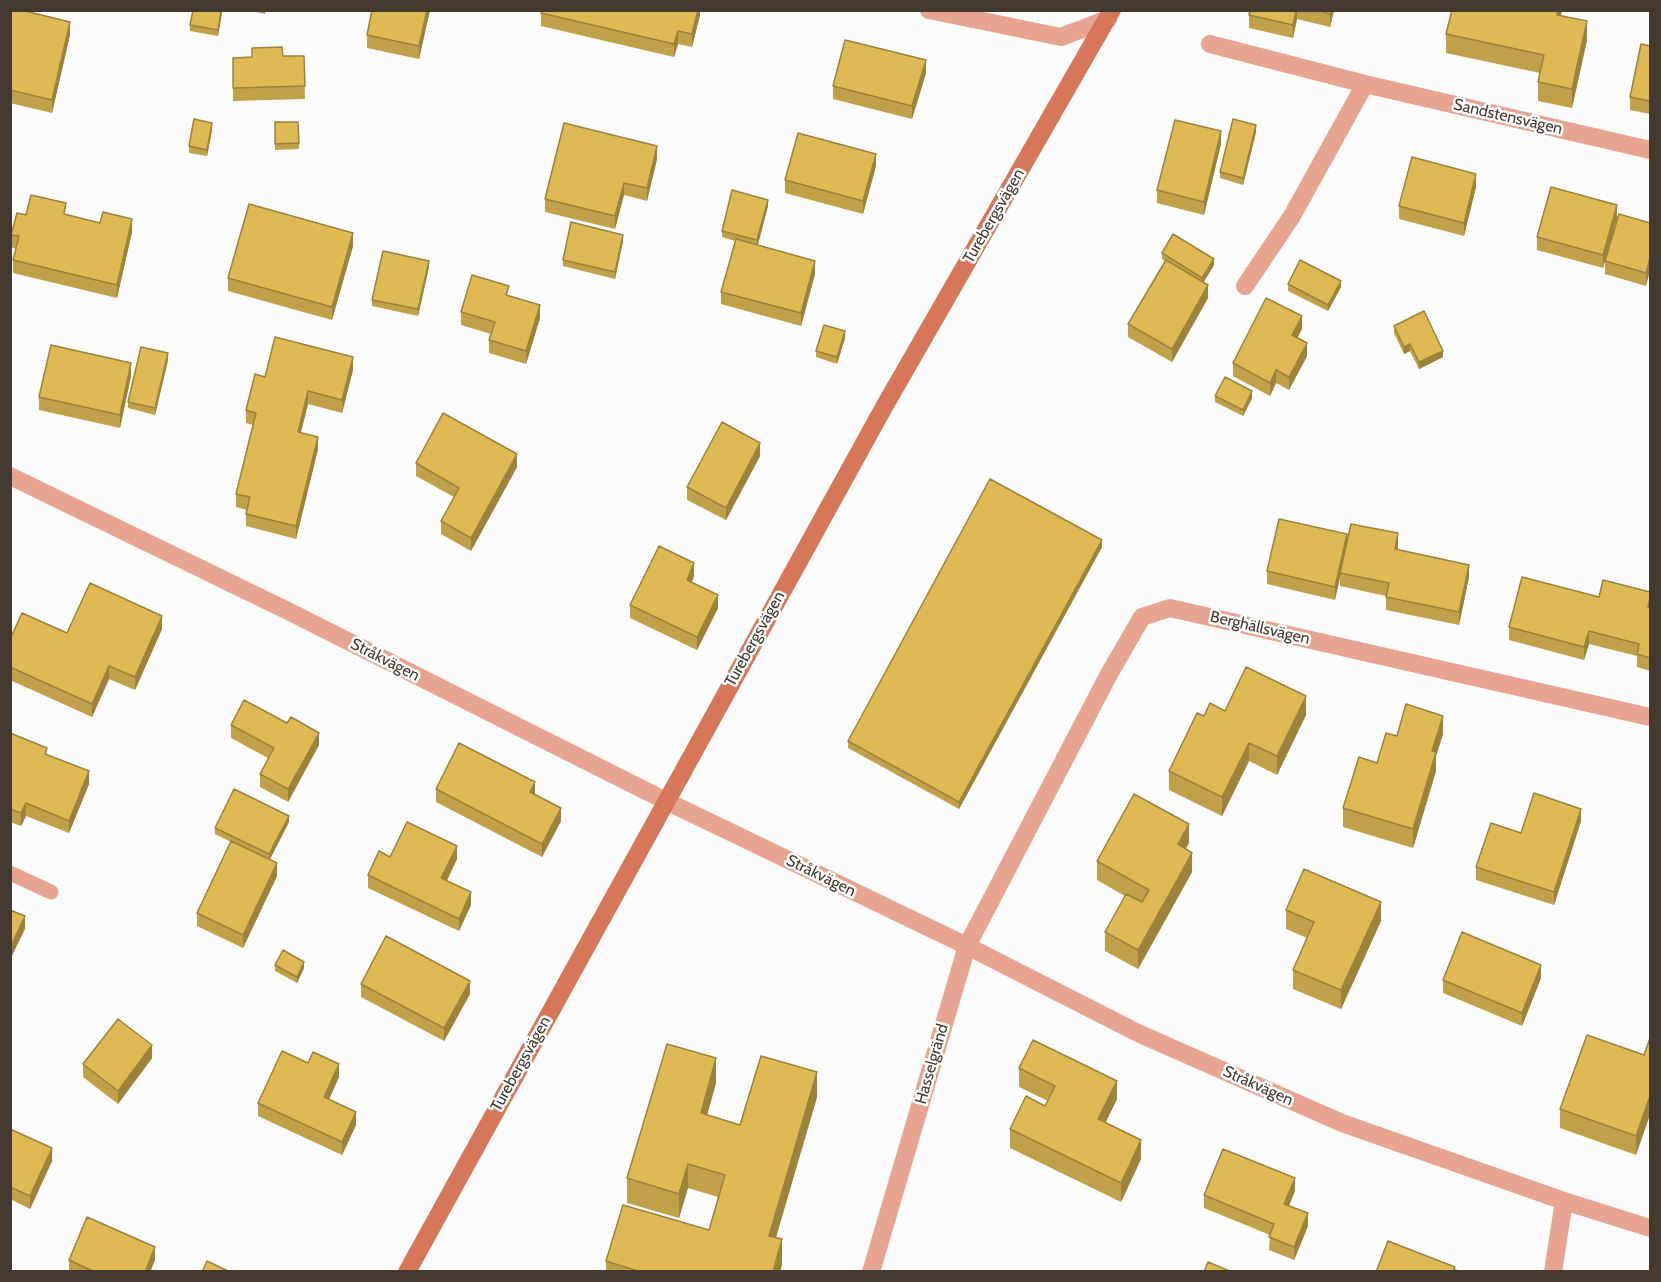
<!DOCTYPE html>
<html>
<head>
<meta charset="utf-8">
<style>
	body { margin:0 }
	#map { position:relative; width:1661px; height:1282px; overflow:hidden; background:#fcfcfc; font-family:Cabin,sans-serif }
	canvas { display:block }
	.frame { position:absolute; inset:0; border:12px solid #44392f; pointer-events:none }
</style>
</head>
<body>
<div id="map">
<canvas width="1661" height="1282"></canvas>
<div class="frame"></div>
</div>
<script>
const c = document.querySelector('canvas').getContext('2d');
c.lineJoin = 'round';
function strokePath(path, color, width, dash) { c.strokeStyle = color; c.lineWidth = width; c.lineCap = dash ? 'butt' : 'round'; c.setLineDash(dash || []); c.stroke(path); }
function fill(path, color) { c.fillStyle = color; c.fill(path, 'evenodd'); }
function label(font, color, halo, rows, align = 'center') {
  c.font = font + ' Cabin,sans-serif'; c.lineWidth = 5; c.setLineDash([]); c.textBaseline = 'middle'; c.strokeStyle = halo; c.fillStyle = color; for (const [text, x, y, turn = 0] of rows) {
    c.save(); c.translate(x, y); c.rotate((+turn || 0) * Math.PI / 180); c.textAlign = isNaN(turn) ? turn : align; if (halo) c.strokeText(text, 0, 0); c.fillText(text, 0, 0); c.restore();
  }
}
strokePath(new Path2D(`
	M10 873 51 892`), '#e7a490', 15);
strokePath(new Path2D(`
	M929 10 1061 37 1108 19
	M1210 44 1365 84 1650 150
	M1245 286 1292 216 1365 84
	M10 476 288 611 666 801 967 946 1140 1034 1342 1123 1564 1201 1650 1228
	M871 1272 967 946 1108 676 1142 617 1170 608 1650 717
	M1553 1272 1564 1201`), '#e7a490', 18);
strokePath(new Path2D(`
	M407 1272 884 407 1112 10`), '#d77759', 18);
fill(new Path2D(`
	M10 10 70 35 52 113 10 103Z
	M222 10 218 36 190 31V25Z
	M248 10H266L265 14Z
	M430 10 419 59 367 48V35Z
	M700 10V15L692 47 678 44 674 57 541 26V13Z
	M1250 10H1334L1330 27 1297 19 1293 38 1249 28V15Z
	M1561 16 1587 40 1572 108 1538 101V82L1540 73 1446 53V34Z
	M1650 46V114L1630 110V97Z
	M304 56 305 99 233 101V58Z
	M926 73 912 119 833 99V86Z
	M275 122 299 143V149L275 150Z
	M212 130 207 156 189 153V146Z
	M1256 132 1243 185 1220 178V172Z
	M1221 144 1204 215 1157 203V190Z
	M657 159 647 201 624 195 615 229 545 212V199Z
	M876 166 863 214 785 193V180Z
	M1476 187 1464 236 1399 219V206Z
	M768 206 758 245 815 274 801 326 721 304V292L735 241 722 237V231Z
	M66 214 132 232 117 298 13 273V260L16 249 11 247V235L26 215Z
	M1617 218 1603 268 1537 250V237Z
	M1650 223 1646 286 1605 274V261Z
	M623 241 615 279 563 266V260Z
	M353 246 332 320 228 291V278Z
	M1162 253 1214 265 1204 282 1208 298 1172 362 1128 337V324L1165 261 1162 259Z
	M429 267 418 316 372 306V300Z
	M1288 284 1341 287 1328 311 1288 291Z
	M509 296 540 318 526 364 489 353V340L491 334 461 325V312Z
	M1394 326 1443 357 1419 369 1410 351 1404 354 1394 333Z
	M1302 329 1297 338 1307 356 1289 390 1276 383 1270 396 1233 376V363Z
	M845 338 837 364 816 357V351Z
	M168 360 155 415 128 408V402Z
	M353 370 342 413 308 404 301 432 318 449 296 539 246 526V514L247 510 236 507V494L253 425 246 423V410Z
	M131 376 120 428 39 410V397Z
	M1215 396 1252 398 1243 416 1215 402Z
	M760 456 726 520 687 500V487Z
	M416 463 517 467 471 551 441 534V521L454 497 416 476Z
	M1347 543 1398 546 1397 550 1469 577 1459 625 1386 610V596L1340 586V574L1335 600 1267 584V571Z
	M1102 547 959 809 848 748V741Z
	M694 576 692 582 718 608 697 650 630 618V605Z
	M1650 592V671L1637 667V656L1589 644 1584 660 1509 640V627L1599 597Z
	M162 629 135 690 109 679 92 717 10 680V639L67 633Z
	M1225 711 1306 715 1277 775 1249 761 1222 816 1169 790V771L1204 716Z
	M287 723 319 745 288 802 260 787V774L268 758 231 738V725Z
	M10 733 47 754 89 784 69 833 26 816 21 826 10 822Z
	M1443 734 1436 756V771L1413 848 1343 827V808L1397 736Z
	M436 789 535 795 561 821 542 857 436 802Z
	M1581 821 1554 905 1476 880V867L1521 833Z
	M289 822 270 859 277 876 243 948 197 926V913L231 842 215 834V828Z
	M1189 843 1185 849 1192 872 1138 969 1105 951V932L1125 896 1097 880V861Z
	M390 857 457 859 447 881 471 905 459 931 368 888V875Z
	M1286 910 1381 921 1341 1009 1293 989V970L1307 938 1286 929Z
	M275 965 304 968 297 983 275 971Z
	M1541 978 1522 1026 1443 993V980Z
	M361 984 470 994 444 1041 361 997Z
	M1644 1055 1636 1155 1560 1128V1109Z
	M152 1058 118 1104 83 1077V1064Z
	M1019 1068 1117 1099 1105 1123 1141 1159 1121 1202 1010 1148V1129L1045 1106 1048 1101 1019 1087Z
	M339 1077 329 1100 356 1125 342 1155 258 1116V1103Z
	M716 1083 707 1115 740 1125 817 1097 776 1238 782 1264 780 1272H606V1261L709 1230 718 1197 688 1188 679 1218 627 1203V1178Z
	M10 1129 52 1161 30 1209 10 1199Z
	M1295 1191 1289 1206 1308 1226 1294 1260 1269 1250 1270 1235 1204 1208V1195Z
	M69 1260H155L150 1272H69Z`), '#c0a048');
fill(new Path2D(`
	M221 10 222 14 218 36V30Z
	M427 10H430L419 59V46Z
	M698 10H700V15L692 47V34Z
	M1296 10H1297V19L1293 38V25Z
	M1331 10H1334L1330 27V14Z
	M1558 10H1562L1557 34V15Z
	M1587 21V40L1572 108V89Z
	M70 22V35L52 113V100Z
	M678 31V44L674 57V44Z
	M926 60V73L912 119V106Z
	M212 123V130L207 156V150Z
	M1256 125V132L1243 185V178Z
	M1221 131V144L1204 215V202Z
	M657 146V159L647 201V188Z
	M876 154V166L863 214V201Z
	M1476 174V187L1464 236V223Z
	M624 183V195L615 229V216Z
	M768 200V206L757 247V240Z
	M1617 205V218L1603 268V255Z
	M132 219V232L117 298V285Z
	M353 233V246L332 320V307Z
	M623 235V241L615 279V272Z
	M1650 258V271L1646 286V273Z
	M1214 259V265L1202 284V278Z
	M429 261V267L418 316V309Z
	M815 261V274L801 326V313Z
	M1341 281V287L1328 311V305Z
	M1208 285V298L1172 362V349Z
	M540 305V318L526 364V351Z
	M1302 316V329L1292 348V335Z
	M845 331V338L837 364V357Z
	M1307 343V356L1289 390V377Z
	M1410 344V351L1404 354V347Z
	M1443 351V357L1419 369V362Z
	M168 353V360L155 415V408Z
	M353 357V370L342 413V400Z
	M131 363V376L120 428V415Z
	M1276 370V383L1270 396V383Z
	M308 391V404L298 444V432Z
	M1252 391V398L1243 416V410Z
	M318 437V449L296 539V526Z
	M760 443V456L726 520V508Z
	M517 454V467L471 551V538Z
	M1398 533V546L1395 562V549Z
	M1347 534V547L1335 600V587Z
	M1102 540V547L959 809V802Z
	M694 563V576L687 593V580Z
	M1469 565V577L1459 625V612Z
	M718 595V608L697 650V637Z
	M162 616V629L135 690V677Z
	M1589 631V644L1584 660V647Z
	M109 666V679L92 717V704Z
	M1306 696V715L1277 775V756Z
	M1443 716V734L1436 756V771L1413 848V829L1432 751Z
	M319 733V745L288 802V789Z
	M1249 743V761L1222 816V797Z
	M89 771V784L69 833V821Z
	M535 782V795L530 792Z
	M26 803V816L21 826V813Z
	M561 808V821L542 857V844Z
	M1581 809V821L1554 905V892Z
	M289 816V822L269 861V854Z
	M1189 824V843L1178 863V844Z
	M457 846V859L441 891V878Z
	M1192 853V872L1138 969V950Z
	M277 863V876L243 948V935Z
	M471 892V905L459 931V919Z
	M1381 902V921L1341 1009V990Z
	M25 916V929L10 960V948Z
	M304 962V968L297 983V977Z
	M1541 965V978L1522 1026V1013Z
	M470 981V994L444 1041V1028Z
	M152 1045V1058L118 1104V1091Z
	M716 1058V1083L701 1137V1113Z
	M339 1064V1077L324 1110V1097Z
	M817 1072V1097L769 1260V1236Z
	M1117 1081V1099L1098 1138V1119Z
	M1650 1096V1115L1636 1155V1136Z
	M356 1112V1125L342 1155V1142Z
	M1141 1140V1159L1121 1202V1183Z
	M52 1148V1161L30 1209V1196Z
	M688 1164V1188L679 1218V1194Z
	M1295 1178V1191L1284 1217V1204Z
	M1308 1213V1226L1294 1260V1247Z
	M782 1239V1264L780 1272H773Z
	M155 1247V1260L150 1272H145Z`), '#9c823b');
const building = new Path2D(`
	M10 10H21L70 22 52 100 10 90Z
	M193 10H221L218 30 190 25Z
	M372 10H427L419 46 367 35Z
	M542 10H698L692 34 678 31 674 44 541 13Z
	M1250 10H1296L1293 25 1249 15Z
	M1316 10H1331L1330 14Z
	M1452 10H1558L1557 15 1587 21 1572 89 1538 82 1544 55 1446 34Z
	M845 40 926 60 912 106 833 86Z
	M1641 44 1650 46V101L1630 97Z
	M282 47 283 56H304L305 86 233 88V58L252 57V48Z
	M194 119 212 123 207 150 189 146Z
	M1233 119 1256 125 1243 178 1220 172Z
	M1175 120 1221 131 1204 202 1157 190Z
	M275 122H298L299 143 275 144Z
	M564 123 657 146 647 188 624 183 615 216 545 199Z
	M798 133 876 154 863 201 785 180Z
	M1412 157 1476 174 1464 223 1399 206Z
	M1551 187 1617 205 1603 255 1537 237Z
	M732 190 768 200 757 240 722 231Z
	M31 195 66 203 64 214 100 223 103 212 132 219 117 285 13 260 19 236 11 235 17 213 26 215Z
	M249 204 353 233 332 307 228 278Z
	M1619 214 1650 223V258L1646 273 1605 261Z
	M571 222 623 235 615 272 563 260Z
	M1173 234 1214 259 1202 278 1162 253Z
	M736 239 815 261 801 313 721 292Z
	M383 251 429 261 418 309 372 300Z
	M1166 260 1208 285 1172 349 1128 324Z
	M1300 260 1341 281 1328 305 1288 284Z
	M472 275 509 286 506 295 540 305 526 351 489 340 495 322 461 312Z
	M1266 298 1302 316 1292 335 1307 343 1289 377 1276 370 1270 383 1233 363Z
	M1424 311 1443 351 1419 362 1410 344 1404 347 1394 326Z
	M824 325 845 331 837 357 816 351Z
	M275 337 353 357 342 400 308 391 298 432 318 437 296 526 246 514 250 497 236 494 256 413 246 410 255 374 265 377Z
	M51 345 131 363 120 415 39 397Z
	M141 347 168 353 155 408 128 402Z
	M1225 377 1252 391 1243 410 1215 396Z
	M443 413 517 454 471 538 441 521 459 488 416 463Z
	M722 422 760 443 726 508 687 487Z
	M990 479 1102 540 959 802 848 741Z
	M1279 519 1347 534 1335 587 1267 571Z
	M1351 524 1398 533 1395 549 1469 565 1459 612 1386 597 1389 583 1340 573Z
	M659 546 694 563 687 580 718 595 697 637 630 605Z
	M1522 577 1599 597 1603 580 1650 592V598L1648 607 1650 608V658L1637 654 1639 644 1589 631 1584 647 1509 627Z
	M90 583 162 616 135 677 109 666 92 704 10 667V639L22 613 67 633Z
	M1246 667 1306 696 1277 756 1249 743 1222 797 1169 771 1197 713 1204 716 1210 703 1225 711Z
	M244 700 287 723 291 717 319 733 288 789 260 774 274 748 231 725Z
	M1406 704 1443 716 1432 751 1436 752 1413 829 1343 808 1359 757 1377 763 1386 733 1397 736Z
	M10 733 47 748 45 754 89 771 69 821 26 803 21 813 10 809Z
	M459 743 535 782 530 792 561 808 542 844 436 789Z
	M234 789 289 816 269 854 215 828Z
	M1534 793 1581 809 1554 892 1476 867 1491 823 1521 833Z
	M1134 794 1189 824 1178 844 1192 853 1138 950 1105 932 1126 894 1142 902 1149 890 1097 861Z
	M407 822 457 846 441 878 471 892 459 919 368 875 379 851 390 857Z
	M231 841 277 863 243 935 197 913Z
	M1304 869 1381 902 1341 990 1293 970 1314 922 1286 910Z
	M10 910 25 916 10 948Z
	M1462 932 1541 965 1522 1013 1443 980Z
	M386 936 470 981 444 1028 361 984Z
	M283 950 304 962 297 977 275 965Z
	M118 1019 152 1045 118 1091 83 1064Z
	M1587 1035 1644 1055 1650 1038V1096L1636 1136 1560 1109Z
	M1033 1040 1117 1081 1098 1119 1141 1140 1121 1183 1010 1129 1026 1096 1045 1106 1055 1086 1019 1068Z
	M667 1044 716 1058 701 1113 740 1125 761 1056 817 1072 769 1236 782 1239 773 1272H641L606 1261 623 1205 709 1230 725 1175 688 1164 679 1194 627 1178Z
	M282 1051 308 1063 313 1052 339 1064 324 1097 356 1112 342 1142 258 1103Z
	M10 1129 52 1148 30 1196 10 1187Z
	M1223 1149 1295 1178 1284 1204 1308 1213 1294 1247 1269 1237 1274 1224 1204 1195Z
	M87 1217 155 1247 145 1272H95L69 1260Z
	M1388 1241 1455 1267 1454 1269 1459 1272H1376Z
	M207 1261 230 1272H202Z
	M1208 1262 1232 1272H1204Z`);
fill(building, '#dfba54');
strokePath(building, '#9c823b', 1.5);
label('16px', '#44392f', '#fff', [
	["Sandstensvägen",1508,117,13],
	["Turebergsvägen",994,216,-60],
	["Berghällsvägen",1260,628,13],
	["Turebergsvägen",755,639,-61],
	["Stråkvägen",385,660,27],
	["Stråkvägen",821,876,26],
	["Turebergsvägen",521,1064,-61],
	["Hasselgränd",932,1064,-74],
	["Stråkvägen",1258,1086,24]
]);
</script>
</body>
</html>
